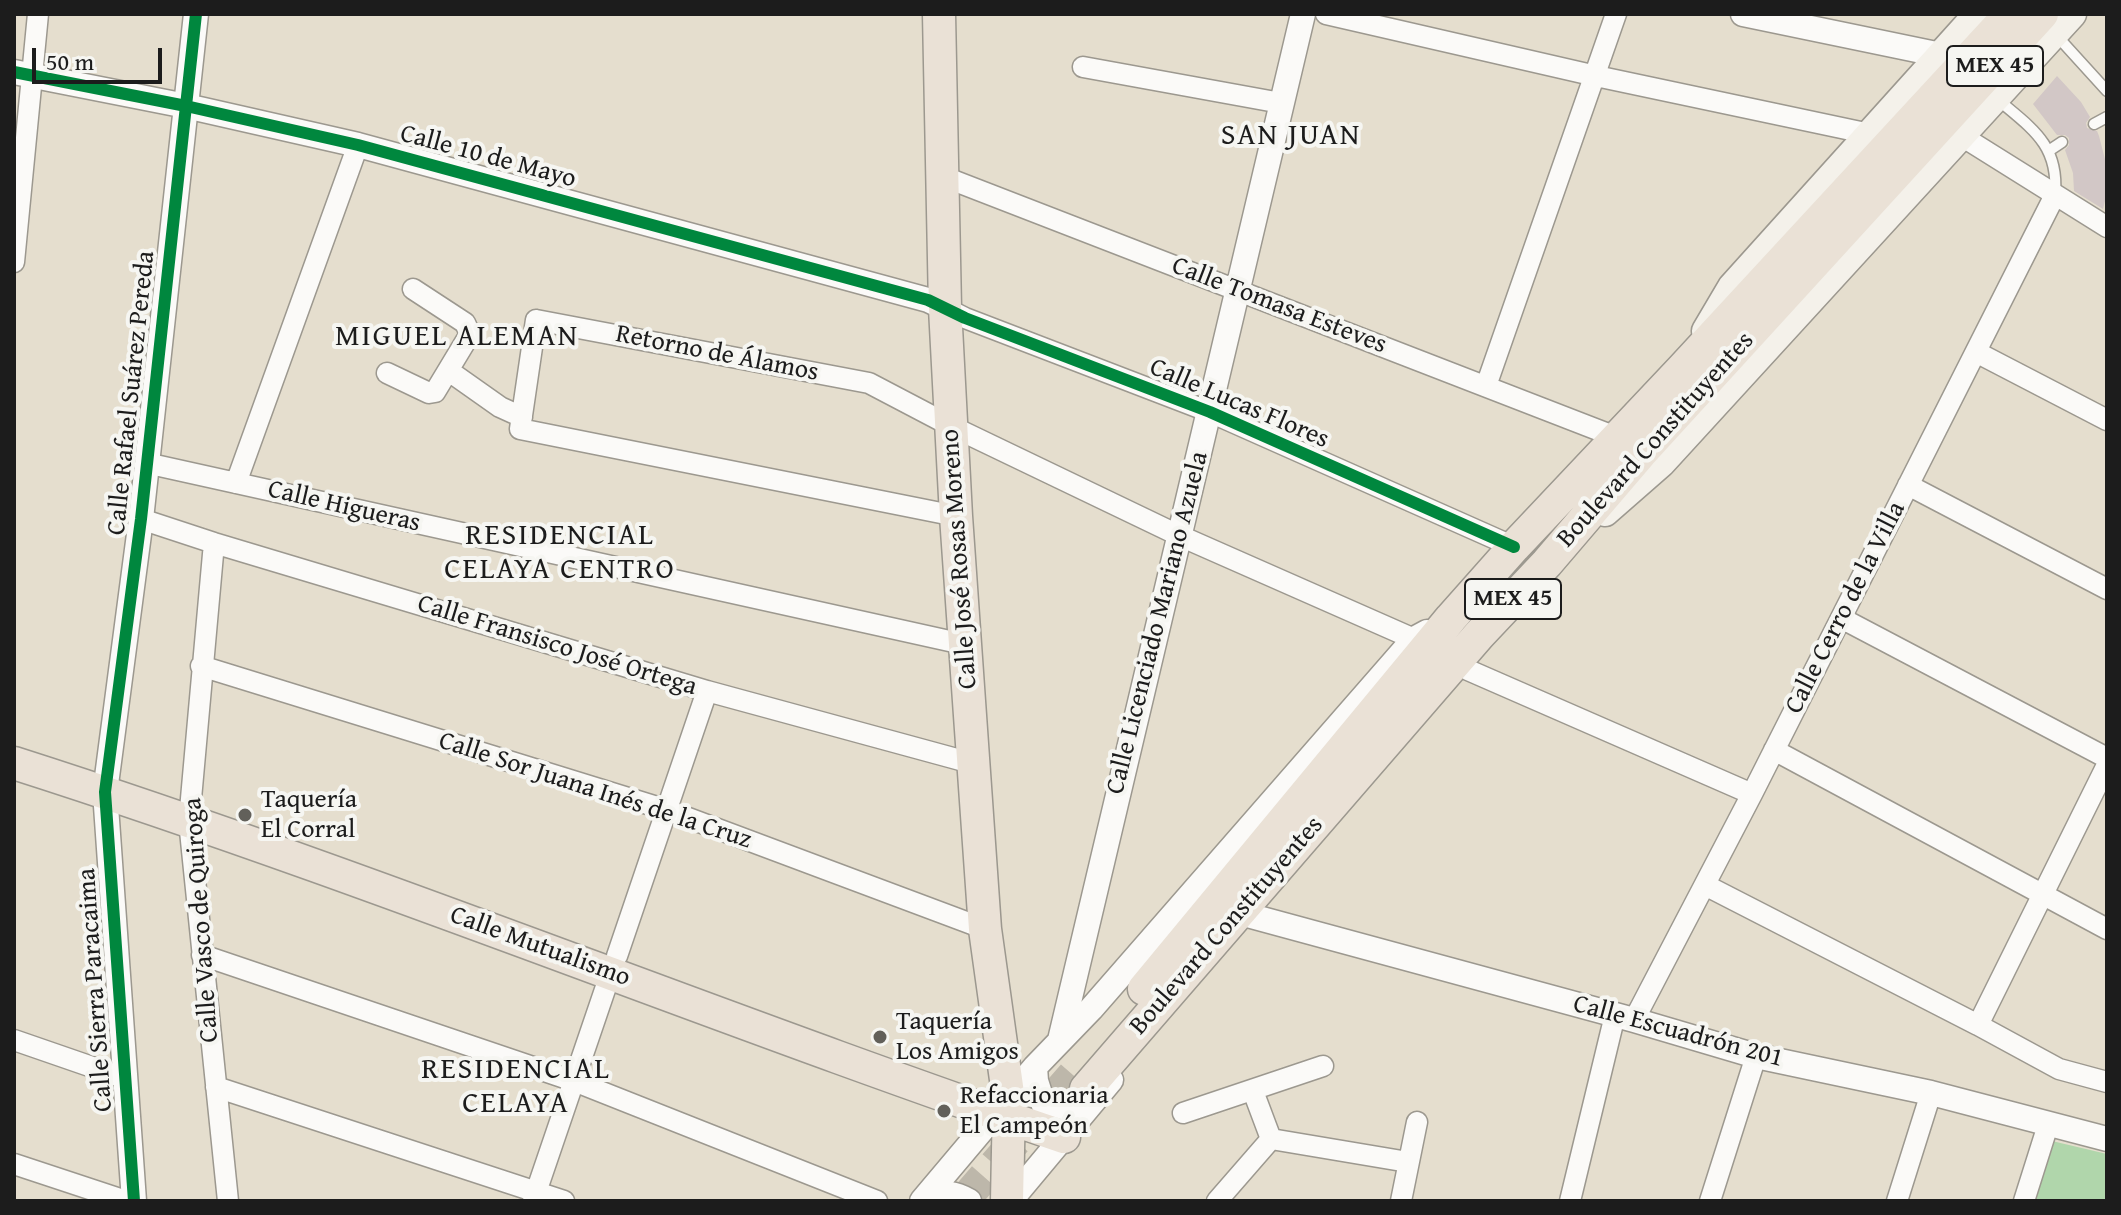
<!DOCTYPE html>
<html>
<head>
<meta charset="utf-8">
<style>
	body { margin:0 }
	#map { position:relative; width:2121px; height:1215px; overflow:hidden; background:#e5dece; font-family:"Gentium Book Plus",serif }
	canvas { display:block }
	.frame { position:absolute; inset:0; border:16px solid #1c1c1c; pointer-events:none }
	.scale { position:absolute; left:32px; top:48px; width:130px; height:36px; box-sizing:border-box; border:4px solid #1c1c1c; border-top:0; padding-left:10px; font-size:24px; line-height:28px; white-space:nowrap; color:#1c1c1c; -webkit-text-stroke:6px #f6f6f2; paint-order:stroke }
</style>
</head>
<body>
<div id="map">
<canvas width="2121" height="1215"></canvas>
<div class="frame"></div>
<div class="scale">50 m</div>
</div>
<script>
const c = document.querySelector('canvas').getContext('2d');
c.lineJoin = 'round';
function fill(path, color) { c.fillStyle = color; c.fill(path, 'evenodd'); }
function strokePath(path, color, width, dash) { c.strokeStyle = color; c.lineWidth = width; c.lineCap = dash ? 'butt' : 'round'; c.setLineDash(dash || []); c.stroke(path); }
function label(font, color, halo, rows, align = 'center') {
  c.font = font + ' "Gentium Book Plus",serif'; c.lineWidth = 8; c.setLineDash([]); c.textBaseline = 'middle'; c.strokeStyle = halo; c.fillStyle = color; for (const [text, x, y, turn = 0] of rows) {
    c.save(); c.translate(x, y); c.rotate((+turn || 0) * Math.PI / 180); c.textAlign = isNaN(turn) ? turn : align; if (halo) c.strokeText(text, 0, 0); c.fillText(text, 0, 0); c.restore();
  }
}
fill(new Path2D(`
	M2052 1141 2107 1154V1201H2027Z`), '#b0d6ab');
fill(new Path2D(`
	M2057 76 2081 102 2090 117 2086 123 2087 128 2097 131 2099 136 2107 167V193L2103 209 2074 191 2073 173 2065 150 2069 145V138L2065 135H2057L2033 104Z`), '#d2c7c6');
strokePath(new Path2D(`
	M963 1201 1073 1075`), '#bdb7aa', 32, [32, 16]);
const service = new Path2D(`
	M2057 36 2107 91
	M1996 98C2031 128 2059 144 2055 194
	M2094 124 2107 117
	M2050 150 2062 142`);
const minor = new Path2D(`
	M1326 14 1596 76 1870 134
	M1083 67 1281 103
	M1960 135 2107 227
	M942 176 1616 437
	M14 262 38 14
	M945 308 965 318 1210 412 1514 547
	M1976 352 2107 420
	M449 371 500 407 522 417
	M387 373 429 393 435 392 470 334 465 323 413 289
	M1486 386 1616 14
	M146 463 963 644
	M236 483 358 145
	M1908 485 2107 589
	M956 516 520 429 536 320 869 383 951 426 1178 535 1414 639
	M141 519 214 543 707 691 975 764
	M214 543 189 821 228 1201
	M1841 618 2107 758
	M201 666 667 810 985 929
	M1468 670 1752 794
	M1774 750 2107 929
	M1705 885 1978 1025 2059 1069 2107 1082
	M202 955 574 1081 877 1201
	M617 956 707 691
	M1634 1020 1752 794 2055 195
	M1978 1025 2107 765
	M14 1040 124 1078
	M216 1087 564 1201
	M1253 1091 1271 1139
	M1183 1113 1323 1066
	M1271 1139 1408 1162
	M14 1164 126 1201
	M533 1201 611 972
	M1217 1201 1271 1139
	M1401 1201 1417 1122
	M1570 1201 1615 1015
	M1710 1201 1756 1056
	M1897 1201 1931 1093
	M2024 1201 2048 1125`);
const tertiary = new Path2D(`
	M1743 14 1941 55
	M14 72 186 106 358 145 928 300 945 308
	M1251 916 1634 1020 1756 1056 1931 1093 2107 1139
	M1060 1040 1303 14
	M1035 1067 1036 1081 1043 1103 1066 1113H1082
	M928 1196C944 1192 955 1193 969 1201
	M134 1201 105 792 141 519 196 14
	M922 1201 1035 1067 1091 1009 1414 639 1427 632
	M1010 1201 1111 1080`);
const secondary = new Path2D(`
	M1706 331 1732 287 1978 14
	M1605 512 1661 463 2072 14`);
const primary = new Path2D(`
	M939 14 945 308 956 516 985 929 1009 1101 1007 1201
	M14 763C368 876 712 1017 1064 1137`);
const trunk = new Path2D(`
	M1144 989 1451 618 1514 547 1683 368 2010 14
	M1086 1089 1479 635 1547 563 1641 453 2042 14`);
strokePath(service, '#9c988f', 13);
strokePath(minor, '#9c988f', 23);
strokePath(tertiary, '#9c988f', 27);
strokePath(secondary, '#9c988f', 31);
strokePath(primary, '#9c988f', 35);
strokePath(trunk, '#9c988f', 35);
strokePath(service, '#fbfaf8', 10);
strokePath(minor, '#fbfaf8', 20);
strokePath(tertiary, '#fbfaf8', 24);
strokePath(secondary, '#f4f1ea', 28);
strokePath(primary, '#eae1d6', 32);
strokePath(trunk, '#eae1d6', 32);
strokePath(new Path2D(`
	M14 72 186 106 358 145 928 300 965 318 1210 412 1514 547
	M134 1201 105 792 141 519 196 14`), '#00873e', 12);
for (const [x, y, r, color] of [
	[245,815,8,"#62605a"],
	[880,1037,8,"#62605a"],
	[944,1111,8,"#62605a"]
]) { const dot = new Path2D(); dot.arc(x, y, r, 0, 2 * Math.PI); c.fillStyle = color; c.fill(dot); strokePath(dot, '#f6f6f2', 3); }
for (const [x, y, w] of [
	[1995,66,96],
	[1513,599,96]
]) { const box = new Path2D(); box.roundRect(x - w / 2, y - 20, w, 40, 6); c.fillStyle = '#f6f6f2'; c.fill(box); strokePath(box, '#1c1c1c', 2); }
label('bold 24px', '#1c1c1c', null, [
	["MEX 45",1995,66],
	["MEX 45",1513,599]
]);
label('26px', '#1c1c1c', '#f6f6f2', [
	["Calle 10 de Mayo",488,157,15],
	["Calle Tomasa Esteves",1279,306,21],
	["Retorno de Álamos",717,354,11],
	["Calle Rafael Suárez Pereda",132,393,-84],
	["Calle Lucas Flores",1239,404,23],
	["Boulevard Constituyentes",1656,440,-48],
	["Calle Higueras",344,507,13],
	["Calle José Rosas Moreno",960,559,-94],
	["Calle Cerro de la Villa",1846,608,-63],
	["Calle Licenciado Mariano Azuela",1158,623,-76],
	["Calle Fransisco José Ortega",557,646,17],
	["Calle Sor Juana Inés de la Cruz",595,791,18],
	["Calle Vasco de Quiroga",202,920,-94],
	["Boulevard Constituyentes",1227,926,-49],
	["Calle Mutualismo",540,947,20],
	["Calle Sierra Paracaima",96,990,-94],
	["Calle Escuadrón 201",1678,1032,15]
]);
label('26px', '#1c1c1c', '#f6f6f2', [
	["Taquería",261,800],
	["El Corral",261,830],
	["Taquería",896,1022],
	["Los Amigos",896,1052],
	["Refaccionaria",960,1096],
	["El Campeón",960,1126]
], 'left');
c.letterSpacing = '2px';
label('30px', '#1c1c1c', '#f6f6f2', [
	["SAN JUAN",1291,136],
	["MIGUEL ALEMAN",457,337],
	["RESIDENCIAL",560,536],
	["CELAYA CENTRO",560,570],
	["RESIDENCIAL",516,1070],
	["CELAYA",516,1104]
]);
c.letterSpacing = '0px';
</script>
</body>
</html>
